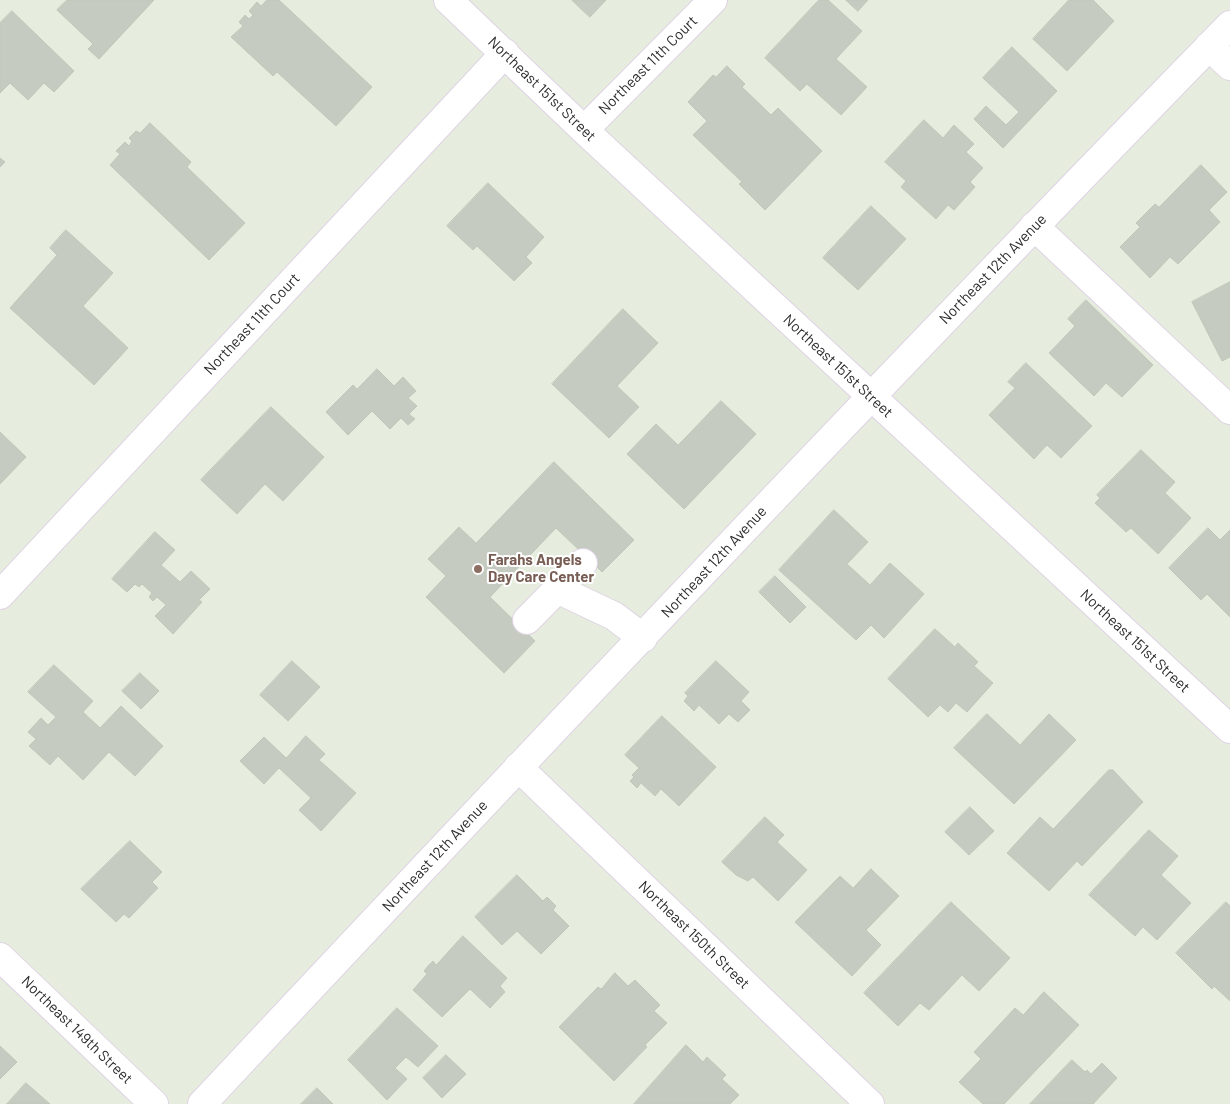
<!DOCTYPE html>
<html>
<head>
<meta charset="utf-8">
<style>
	body { margin:0 }
	canvas { display:block; background:#e6edde }
</style>
</head>
<body>
<canvas width="1230" height="1104"></canvas>
<script>
const c = document.querySelector('canvas').getContext('2d');
c.lineJoin = 'round';
function fill(path, color) { c.fillStyle = color; c.fill(path, 'evenodd'); }
function strokePath(path, color, width, dash) { c.strokeStyle = color; c.lineWidth = width; c.lineCap = dash ? 'butt' : 'round'; c.setLineDash(dash || []); c.stroke(path); }
function label(font, color, halo, rows, align = 'center') {
  c.font = font + ' Barlow,sans-serif'; c.lineWidth = 4; c.setLineDash([]); c.textBaseline = 'middle'; c.strokeStyle = halo; c.fillStyle = color; for (const [text, x, y, turn = 0] of rows) {
    c.save(); c.translate(x, y); c.rotate((+turn || 0) * Math.PI / 180); c.textAlign = isNaN(turn) ? turn : align; if (halo) c.strokeText(text, 0, 0); c.fillText(text, 0, 0); c.restore();
  }
}
const building = new Path2D(`
	M67 0H154L99 59 88 49 93 44 57 10Z
	M267 0H279L372 87 336 126 277 72 273 76 231 37 243 26 239 22 245 15 249 19 253 15 249 11 257 2 261 6Z
	M572 0H606L590 17Z
	M819 0H828L862 31 836 59 867 87 841 115 807 84 800 91 765 58Z
	M846 0H868L858 11Z
	M1069 0H1093L1114 21 1067 71 1033 39Z
	M12 11 74 71 54 92 44 83 28 100 10 83 0 93V23Z
	M1012 47 1057 91 1003 148 974 119 986 106 1006 125 1019 112 983 78Z
	M727 66 745 84 742 87 771 115 778 108 822 151 765 210 739 184 742 182 693 135 707 121 688 102 713 75 716 77Z
	M924 120 943 138 954 125 974 144 966 152 983 168 970 182 975 187 954 210 948 205 936 219 901 187 906 181 885 162Z
	M150 123 191 162 187 167 245 223 209 260 110 165 120 154 116 151 125 142 129 146 132 141 129 138 136 131 140 133Z
	M0 158 5 162 0 167Z
	M1201 165 1227 192 1209 210 1220 222 1178 264 1170 257 1150 278 1120 247 1140 227 1136 223 1155 204 1159 207Z
	M488 183 544 237 526 257 532 263 514 281 477 246 473 250 447 226Z
	M871 206 906 239 858 290 823 258Z
	M66 230 113 273 83 306 128 348 94 385 10 308 57 255 50 248Z
	M1230 282V357L1222 361 1192 302Z
	M1086 300 1153 365 1122 397 1106 383 1094 396 1049 353 1075 326 1068 319Z
	M623 309 658 343 617 386 639 407 609 438 552 384Z
	M1026 363 1092 426 1061 458 1047 445 1034 459 989 415 1015 388 1008 382Z
	M377 369 394 386 403 377 416 391 408 398 417 406 409 414 415 419 408 425 401 418 390 429 372 411 348 435 326 412 353 385 357 389Z
	M721 401 756 434 684 509 627 454 656 424 678 445Z
	M271 407 324 457 283 501 265 484 237 514 201 480Z
	M0 432 26 457 0 484Z
	M1141 450 1175 482 1165 493 1191 518 1158 554 1131 528 1126 532 1095 503 1100 498 1097 495Z
	M554 462 634 540 602 572 556 528 490 597 535 641 504 673 426 597 446 576 428 559 459 527 476 543Z
	M834 510 868 542 847 564 870 585 890 563 924 594 884 638 871 625 856 640 779 570Z
	M1208 528 1220 540 1230 530V617L1207 594 1201 600 1169 568Z
	M155 532 175 550 161 565 180 582 191 571 210 589 199 600 202 602 173 634 155 616 166 605 157 597 153 601 149 597 152 593 142 584 139 587 135 584 127 592 112 579Z
	M775 576 806 607 790 623 759 592Z
	M935 629 955 647 958 643 978 662 974 666 993 683 967 712 956 703 948 712 940 705 928 717 888 679Z
	M292 661 320 687 288 721 260 695Z
	M716 661 749 692 741 701 750 710 738 722 729 714 719 724 699 705 694 711 684 701 688 696 685 693Z
	M54 665 93 701 83 712 100 728 121 706 163 746 135 776 109 752 83 780 58 756 50 765 29 746 36 739 28 732 41 718 48 725 56 717 28 692Z
	M140 673 159 691 141 709 122 691Z
	M987 714 1020 745 1049 714 1076 740 1014 804 954 748Z
	M662 716 716 767 679 806 661 789 655 796 641 783 637 788 630 781 634 777 632 775 639 768 625 755Z
	M306 736 325 754 319 760 356 793 321 831 299 810 311 798 279 768 264 784 240 761 264 737 286 758Z
	M1109 770H1113L1143 802 1082 866 1077 861 1049 891 1007 853 1040 817 1053 829Z
	M970 807 994 831 969 855 945 832Z
	M765 817 784 835 777 842 807 870 778 901 753 877 748 881 736 875 722 862Z
	M1149 830 1178 856 1161 875 1191 903 1157 940 1143 927 1135 936 1089 895Z
	M130 841 162 872 152 882 158 888 129 918 124 914 116 922 81 889Z
	M871 869 899 896 866 930 881 945 852 976 795 922 840 876 853 888Z
	M517 875 543 901 547 897 556 906 553 910 569 926 541 954 517 931 502 945 475 917Z
	M951 902 1010 958 979 991 962 975 929 1010 920 1003 898 1026 864 993Z
	M1226 902 1230 906V1001L1214 986 1212 989 1176 953Z
	M463 936 507 978 500 986 505 992 490 1008 470 989 442 1017 413 990 427 974 424 971 428 966 433 961 436 965Z
	M615 973 628 986 635 980 660 1005 654 1011 667 1023 645 1045 647 1047 614 1081 559 1027 598 987 601 989Z
	M1044 992 1079 1025 1004 1104H983L959 1082 981 1059 974 1052 1015 1008 1023 1015Z
	M397 1008 438 1046 418 1067 406 1057 395 1068 407 1079 387 1100 348 1060Z
	M686 1045 703 1062 707 1057 726 1075 722 1079 739 1095 730 1104H634Z
	M0 1046 17 1062 0 1079Z
	M446 1055 466 1074 442 1098 423 1078Z
	M1072 1060 1085 1072 1087 1070 1091 1074 1102 1063 1117 1078 1093 1104H1030Z
	M26 1083 50 1104H7Z
	M317 1088 333 1104H301Z`);
fill(building, '#c6cbc1');
strokePath(building, '#bfc8b8', 1);
const minor = new Path2D(`
	M448 0 584 130 1230 729
	M1209 46 1230 66
	M584 130 713 0
	M1034 226 1230 410
	M557 589 614 616 643 638
	M0 595 505 53
	M527 620 583 563
	M518 767 870 1104
	M0 957 154 1104
	M202 1104C542 741 883 381 1230 25`);
strokePath(minor, '#dfd3e4', 30);
strokePath(minor, '#fff', 28);
for (const [x, y, r, color] of [
	[478,569,5,"#8d6e63"]
]) { const dot = new Path2D(); dot.arc(x, y, r, 0, 2 * Math.PI); c.fillStyle = color; c.fill(dot); strokePath(dot, '#fff', 2); }
label('15px', '#2b2b2b', '#fff', [
	["Northeast 11th Court",648,65,-45],
	["Northeast 151st Street",542,89,44],
	["Northeast 12th Avenue",993,269,-46],
	["Northeast 11th Court",252,324,-47],
	["Northeast 151st Street",838,366,43],
	["Northeast 12th Avenue",714,562,-47],
	["Northeast 151st Street",1135,641,43],
	["Northeast 12th Avenue",435,856,-47],
	["Northeast 150th Street",694,935,44],
	["Northeast 149th Street",77,1030,44]
]);
label('bold 15px', '#785e54', '#fff', [
	["Farahs Angels",488,560],
	["Day Care Center",488,577]
], 'left');
</script>
</body>
</html>
